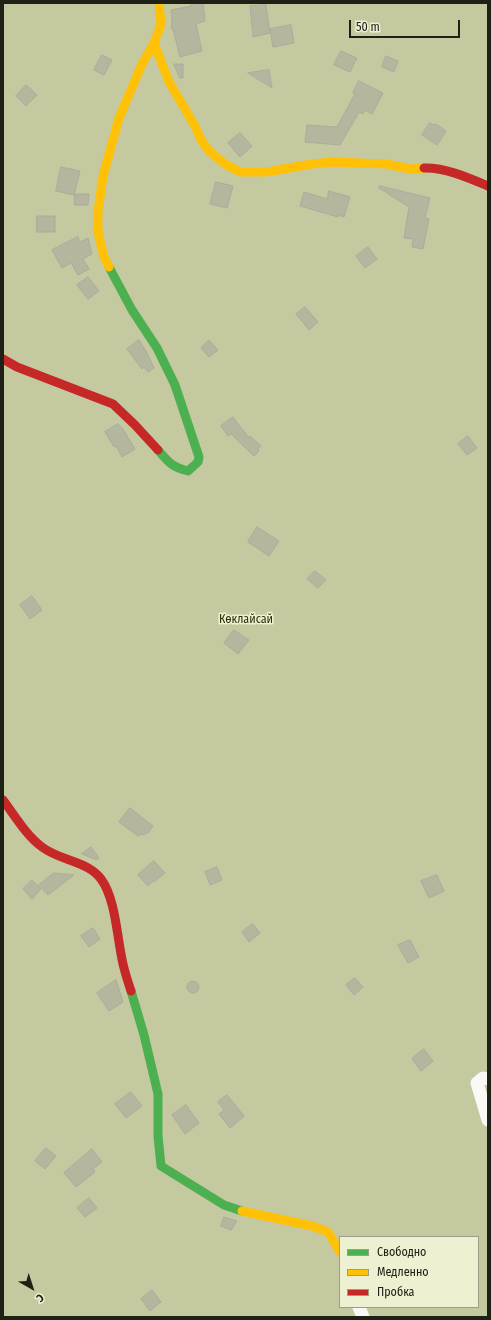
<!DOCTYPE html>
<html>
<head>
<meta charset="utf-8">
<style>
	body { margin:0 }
	#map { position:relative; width:491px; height:1320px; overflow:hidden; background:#dadccb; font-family:"Fira Sans Condensed",sans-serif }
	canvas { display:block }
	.frame { position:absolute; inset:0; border:4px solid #202116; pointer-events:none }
	.legend { position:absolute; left:339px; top:1236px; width:140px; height:72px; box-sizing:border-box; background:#edf0d1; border:1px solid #9b9d86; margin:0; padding:5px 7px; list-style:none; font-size:12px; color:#202116 }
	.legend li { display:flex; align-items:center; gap:8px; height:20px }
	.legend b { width:20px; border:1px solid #9b9d86 }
	.north { position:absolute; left:12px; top:1268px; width:40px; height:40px; -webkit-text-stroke:3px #edf0d1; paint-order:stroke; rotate:141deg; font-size:11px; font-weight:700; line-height:16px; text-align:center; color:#202116 }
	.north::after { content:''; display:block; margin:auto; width:14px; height:18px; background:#202116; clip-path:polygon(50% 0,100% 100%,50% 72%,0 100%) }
	.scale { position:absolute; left:349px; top:20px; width:111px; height:18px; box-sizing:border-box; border:2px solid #202116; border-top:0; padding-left:5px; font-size:12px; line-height:14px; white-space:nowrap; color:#202116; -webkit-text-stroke:3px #edf0d1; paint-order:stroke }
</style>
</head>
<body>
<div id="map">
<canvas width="491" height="1320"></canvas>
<div class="frame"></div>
<ul class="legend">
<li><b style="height:5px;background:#4caf50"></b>Свободно</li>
<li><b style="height:5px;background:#ffc107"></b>Медленно</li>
<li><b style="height:5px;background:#c62828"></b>Пробка</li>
</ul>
<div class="north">С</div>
<div class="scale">50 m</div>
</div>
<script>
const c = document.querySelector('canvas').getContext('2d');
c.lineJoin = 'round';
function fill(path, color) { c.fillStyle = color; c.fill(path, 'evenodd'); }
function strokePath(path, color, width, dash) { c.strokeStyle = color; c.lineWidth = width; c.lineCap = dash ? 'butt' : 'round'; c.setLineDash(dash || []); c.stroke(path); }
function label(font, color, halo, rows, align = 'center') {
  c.font = font + ' "Fira Sans Condensed",sans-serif'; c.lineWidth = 3; c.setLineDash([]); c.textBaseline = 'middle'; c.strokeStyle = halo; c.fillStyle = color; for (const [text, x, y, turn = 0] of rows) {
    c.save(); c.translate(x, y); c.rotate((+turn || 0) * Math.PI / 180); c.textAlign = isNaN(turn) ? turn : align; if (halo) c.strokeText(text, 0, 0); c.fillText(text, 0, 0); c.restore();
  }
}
fill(new Path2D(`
	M3 3H488V1317H3ZM340 1237H478V1307H340Z`), '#c5c9a0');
const building = new Path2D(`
	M191 3H203L205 21 196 24 202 51 180 57 173 29H171L172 23 171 10 191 6Z
	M266 5 270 33 253 37 250 6Z
	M291 25 294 43 273 47 270 29Z
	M341 51 357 58 350 72 334 65Z
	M102 55 112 60 104 75 94 70Z
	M386 56 398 61 394 72 382 67Z
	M174 64H183V78H180Z
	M269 70 272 88 248 73Z
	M359 81 383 93 372 114 365 110 363 114 359 112 340 145 305 142 307 125 337 127 355 94 353 93Z
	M26 85 37 95 26 106 16 96Z
	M430 123 434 125 436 124 446 131 437 145 422 135Z
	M240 133 252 146 240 157 228 143Z
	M61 167 80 171 74 195 56 191Z
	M216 182 233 186 227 208 210 204Z
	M380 186 430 198 425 218 429 219 423 249 412 247 413 239 404 238 409 207 379 188Z
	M329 191 350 197 344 217 338 215V217L300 206 304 192 327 199Z
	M75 194H89L88 205H75Z
	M37 216H55V232H37Z
	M78 237 80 242 88 238 92 254 83 259 89 269 78 275 71 263 62 268 52 250Z
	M368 247 377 259 365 268 356 256Z
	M88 277 99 291 88 299 77 285Z
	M305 307 318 322 309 330 296 314Z
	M139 340 147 353 154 368 148 372 144 367 142 369 127 349Z
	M209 340 218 350 209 357 201 348Z
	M233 417 249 438 250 436 261 446 258 449 259 451 254 456 231 434 228 436 221 426Z
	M118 424 123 429 135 449 122 457 116 446 114 447 105 432Z
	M468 436 477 448 467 455 458 444Z
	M257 527 279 541 269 556 248 542Z
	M315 571 326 580 318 588 307 579Z
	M32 596 42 610 30 619 20 605Z
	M234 630 249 640 238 654 224 643Z
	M130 808 153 826 149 832 143 835 141 834 138 836 119 822Z
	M91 847 99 858 97 860 82 854Z
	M154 861 165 873 154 882 153 881 148 886 138 875Z
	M217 867 222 880 210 885 205 872Z
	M54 873 74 875 48 895 39 885Z
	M437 875 444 891 429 898 421 881Z
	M32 880 41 889 32 899 23 889Z
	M253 924 260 933 249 942 242 932Z
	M93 928 100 939 89 947 81 936Z
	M410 940 419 957 408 963 398 945Z
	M355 978 363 987 354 995 346 985Z
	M116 980 123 1002 109 1011 97 993Z
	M187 987a6 6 0 1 1 12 0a6 6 0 1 1-12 0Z
	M424 1049 433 1061 421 1071 412 1059Z
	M131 1092 142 1106 126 1118 115 1104Z
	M227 1095 244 1116 230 1128 219 1114 224 1110 218 1102Z
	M186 1105 199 1123 185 1134 172 1115Z
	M46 1148 56 1156 45 1169 35 1161Z
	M92 1149 102 1162 93 1169 95 1172 76 1187 64 1173Z
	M89 1198 97 1208 85 1217 77 1208Z
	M224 1217 237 1221 231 1230 221 1226Z
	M152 1290 161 1302 150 1311 141 1299Z`);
fill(building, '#b4b69d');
strokePath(building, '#abac9e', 1);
strokePath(new Path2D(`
	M488 1079 483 1078 477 1083 488 1120
	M359 1307 363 1317`), '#f9faf7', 13);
strokePath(new Path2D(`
	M109 267 132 310 157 348 175 385 199 457 198 462 188 471C172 467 168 462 158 450
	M131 991 144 1035 158 1094V1136L161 1166 224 1205 242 1211`), '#4caf50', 9);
strokePath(new Path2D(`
	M154 43 169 82 195 126 201 140 210 152 225 164 240 172H267L311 164 332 162 387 164 410 169 424 168
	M109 267 104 257 98 232V211L103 176 119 118 142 64 154 43 161 24 159 3
	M242 1211 312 1226 328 1232 340 1252`), '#ffc107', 9);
strokePath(new Path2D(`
	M424 168C444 167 469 178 488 186
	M3 359 17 367 113 404 135 425 158 450
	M3 800C15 816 26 835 42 847 60 861 88 861 101 879 116 899 117 939 123 964 125 973 128 982 131 991`), '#c62828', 9);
label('12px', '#2c2e04', '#edf0d1', [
	["Көклайсай",246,620]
]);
</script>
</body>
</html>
